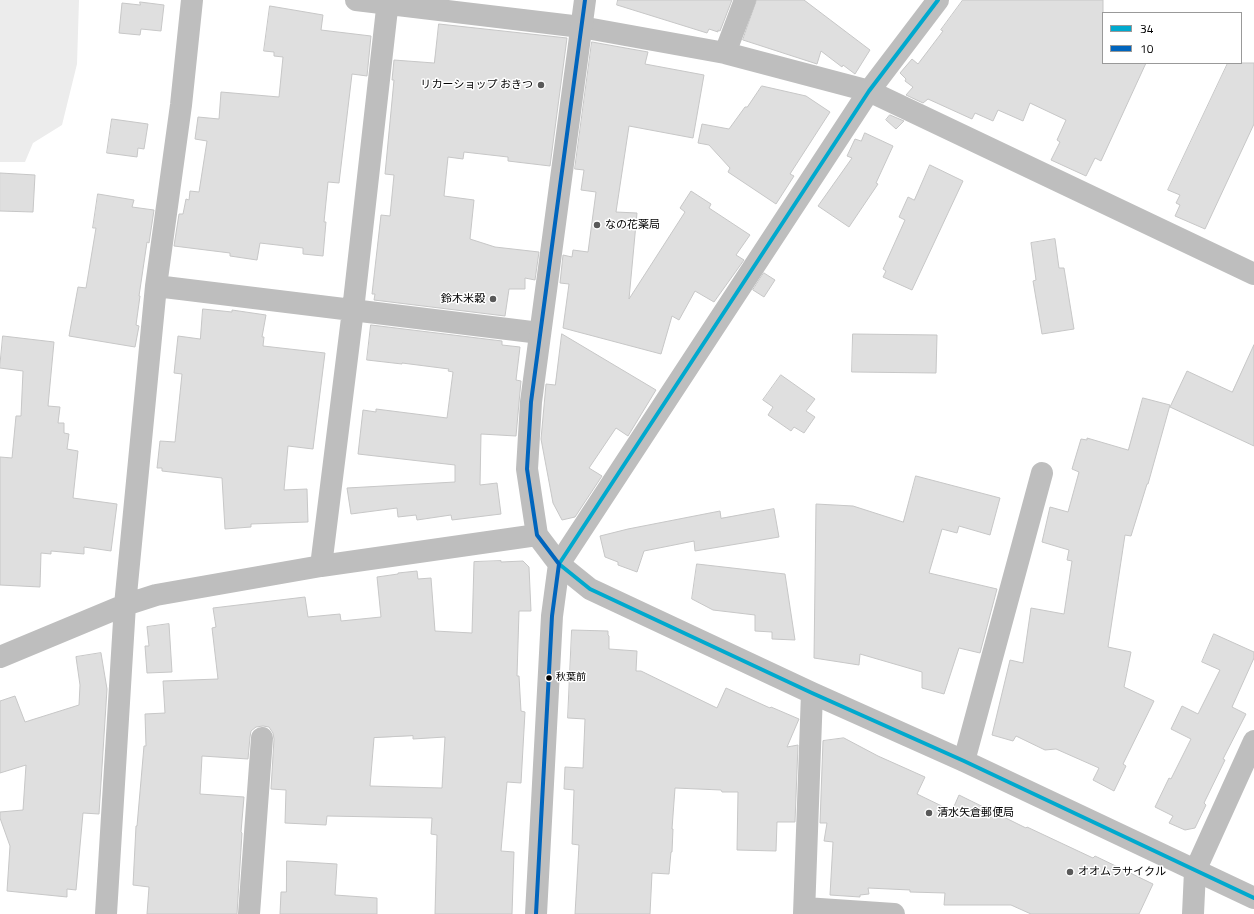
<!DOCTYPE html>
<html>
<head>
<meta charset="utf-8">
<style>
	body { margin:0 }
	#map { position:relative; width:1254px; height:914px; overflow:hidden; background:#fff; font-family:"Titillium Web",sans-serif }
	canvas { display:block }
	.legend { position:absolute; left:1102px; top:12px; width:140px; height:52px; box-sizing:border-box; background:#fff; border:1px solid #999; margin:0; padding:5px 7px; list-style:none; font-size:12px; color:#000 }
	.legend li { display:flex; align-items:center; gap:8px; height:20px }
	.legend b { width:20px; border:1px solid #999 }
</style>
</head>
<body>
<div id="map">
<canvas width="1254" height="914"></canvas>
<ul class="legend">
<li><b style="height:5px;background:#00a9ce"></b>34</li>
<li><b style="height:5px;background:#0065bd"></b>10</li>
</ul>
</div>
<script>
const c = document.querySelector('canvas').getContext('2d');
c.lineJoin = 'round';
function fill(path, color) { c.fillStyle = color; c.fill(path, 'evenodd'); }
function strokePath(path, color, width, dash) { c.strokeStyle = color; c.lineWidth = width; c.lineCap = dash ? 'butt' : 'round'; c.setLineDash(dash || []); c.stroke(path); }
function label(font, color, halo, rows, align = 'center') {
  c.font = font + ' "Titillium Web","Noto Sans JP",sans-serif'; c.lineWidth = 3; c.setLineDash([]); c.textBaseline = 'middle'; c.strokeStyle = halo; c.fillStyle = color; for (const [text, x, y, turn = 0] of rows) {
    c.save(); c.translate(x, y); c.rotate((+turn || 0) * Math.PI / 180); c.textAlign = isNaN(turn) ? turn : align; if (halo) c.strokeText(text, 0, 0); c.fillText(text, 0, 0); c.restore();
  }
}
fill(new Path2D(`
	M0 0H79L77 64 62 125 33 143 25 162H0Z`), '#ececec');
const building = new Path2D(`
	M618 0H732L720 31 718 30V32L709 29 707 33 617 5Z
	M757 0H804L870 50 855 74 843 65 842 67 821 51 817 64 743 40Z
	M963 0H1103V63H1146L1101 161 1095 158 1086 176 1051 160 1060 142 1057 140 1066 120 1030 103 1023 121 998 110 993 121 975 113 972 119 928 99 923 103 906 95 913 87 905 81 906 79 900 73 912 59 918 64 943 31 941 30Z
	M140 2 164 5 161 31 141 29 140 35 119 33 122 3 140 5Z
	M270 6 323 15 321 30 371 36 367 76 352 74 339 183 328 182 324 222H326L323 256 303 254V248L260 243 257 260 230 256V253L174 246 179 214H183L186 199 189 200 190 191 199 192 207 141 195 139 198 117 219 119 221 92 279 97 283 57 274 56V52L264 51Z
	M439 24 567 38 550 166 508 161V157L464 152 463 159 448 157 444 196 474 200 470 239 495 247 539 252 535 280 525 278V289H509L505 316 374 300 375 294H372L381 215 390 216 394 175 385 174 394 80H392L394 60 434 63Z
	M592 42 648 52 645 64 704 75 693 138 629 126 616 212 637 213 629 299 685 212 680 208 691 191 711 204 709 208 750 235 736 255 744 260 714 302 695 291 679 320 672 316 661 354 563 328 569 284 560 283 563 255 572 257 573 250 588 252 596 192 581 190 584 170 575 169Z
	M1228 63H1254V124L1205 229 1175 216 1180 205 1176 203 1180 195 1168 190Z
	M762 86 806 96 830 112 790 174 794 176 776 204 728 172 730 168 709 145 698 143 702 124 729 129 745 107H747Z
	M890 115 904 121 896 129 886 120Z
	M112 119 148 124 144 149 138 148 137 157 107 153Z
	M865 133 893 146 876 183 878 184 849 227 818 206 852 158 847 156 855 139 861 141Z
	M930 165 963 181 912 290 883 277 886 271 883 269 905 220 899 217 908 197 914 200Z
	M0 173 35 175 33 212 0 211Z
	M98 194 134 200 132 207 154 210 149 243 147 242 139 296H140L136 325 139 326 135 347 69 336 78 287 86 288 96 228H93Z
	M1055 239 1059 268H1064L1074 329 1042 334 1033 281 1036 280 1031 243Z
	M764 273 775 280 764 297 753 290Z
	M203 309 232 312V310L266 315 262 337H264L263 346 325 353 313 449 288 446 284 490 307 489 308 522 251 524V527L225 529 222 478 162 471V468H157L160 441 175 442 182 374 174 373 178 336 200 339Z
	M371 325 502 341V345L520 347 516 380 521 381 516 436 481 434 480 485 497 483 501 514 452 520 451 515 417 520 416 515 398 517 397 508 351 514 347 488 455 482V465L358 454 363 410 376 412V409L447 418 453 372 448 371 449 369 402 363V364L367 360Z
	M562 334 656 390 628 436 616 428 589 468 602 476 575 517 562 520 553 503 541 439 546 384 555 385Z
	M853 334 937 335 936 373 852 372Z
	M3 336 54 342 48 406 60 407 58 423H64V433L69 434 67 449 78 451 73 498 117 504 111 551 84 547V554L51 551V554L41 553 40 587 0 585V457L12 458 16 416H21L23 371 0 368Z
	M1254 345V446L1170 407 1187 371 1232 392Z
	M781 375 815 399 806 411 815 417 804 433 794 427 791 431 768 415 773 407 763 400Z
	M1143 398 1170 405 1148 484H1147L1131 536 1125 535 1108 647 1131 652 1124 687 1154 701 1123 764 1126 766 1114 791 1093 780 1099 768 1056 749 1045 750 1016 736 1013 741 992 735 1010 660 1023 663 1031 608 1064 614 1072 561 1067 560 1069 550 1042 542 1050 507 1068 512 1079 472 1072 469 1081 439 1087 440V438L1128 450Z
	M916 476 1000 498 990 535 959 526 957 533 942 529 929 573 997 589 980 653 959 648 944 694 922 688V672L860 654 859 665 814 658 816 504 853 506 903 522Z
	M774 509 779 537 695 551 694 541 644 551 637 572 618 565V562L605 557 600 536 628 529 720 511 721 518Z
	M501 561V562L523 561 529 567 531 611H519L517 676H519L521 711 525 712 521 783 507 782 501 851 514 852 512 914H435L437 835 431 834 432 818 327 816 326 825 285 823 286 790 271 789 274 739 273 733 269 727 263 726 256 727 251 731 250 737 248 759 202 756 200 794 244 797 241 832 242 833 237 914H147L149 887 133 885 136 826H137L144 746H146L145 714 165 713 163 681 218 679 212 628 216 627 213 608 305 597 308 617 340 614 341 621 381 617 377 577 398 574V573L417 571 418 579 431 578 435 631 472 633 474 562ZM413 736V739L445 737 442 788 370 786 374 738Z
	M697 564 785 574 795 640 772 639V632L755 631V615L713 610 692 599Z
	M169 624 172 672 147 673 145 646H149L147 627Z
	M572 630 608 631V635L609 636V649L637 651 636 671H641L717 708 726 688 770 708 771 707 799 719 787 747 798 745 795 822H777L776 851 737 850 738 792H722L721 790 675 788 672 829H673L672 852H671L669 874 652 873 650 914H575L579 845 572 844 574 790 564 789 565 767 583 768 585 719 568 718Z
	M1214 634 1254 652V658L1232 707 1246 714 1223 759 1225 760 1204 803 1206 805 1195 828 1185 830 1169 823 1173 816 1155 807 1169 778 1171 779 1191 739 1171 729 1182 706 1198 714 1220 670 1202 662Z
	M101 653 107 689 99 814 83 813 76 890 67 889V897L7 891 10 846 0 818V812L23 810 26 765 0 773V701L15 696 25 722 79 705 80 685 76 657Z
	M844 738 878 756 925 777 917 794 952 811 959 795 1026 828 1027 827 1093 858 1095 856 1153 884 1139 914H1031L1011 905H944L945 893 910 892V890L868 888 869 894 860 895V897L830 895 833 842 824 841 827 823H820L823 741Z
	M287 861 337 864 335 895 377 898V914H280L281 892H286Z`);
fill(building, '#dfdfdf');
strokePath(building, '#c7c7c7', 1);
strokePath(new Path2D(`
	M356 0 581 27 725 53 869 91 1254 274
	M938 0 869 91 559 564 590 589 812 693 964 761 1254 898
	M725 53 745 0
	M156 286 540 333
	M321 566 353 310 388 0
	M0 657 125 605 156 595 321 566 537 535
	M964 761 1042 473
	M805 908 894 914
	M106 914 125 605 156 286 181 105 192 0
	M249 914 262 738
	M804 914 812 693
	M1193 914 1195 871 1254 741`), '#bebebe', 22);
strokePath(new Path2D(`
	M536 914 552 616 559 564 537 535 527 469 531 402 585 0`), '#bebebe', 22);
strokePath(new Path2D(`
	M938 0 869 91 559 564 590 589 812 693 964 761 1254 898`), '#00a9ce', 4);
strokePath(new Path2D(`
	M536 914 552 616 559 564 537 535 527 469 531 402 585 0`), '#0065bd', 4);
for (const [x, y, r, color] of [
	[541,85,4,"#595959"],
	[597,225,4,"#595959"],
	[493,299,4,"#595959"],
	[549,678,3.5,"#000"],
	[929,813,4,"#595959"],
	[1070,872,4,"#595959"]
]) { const dot = new Path2D(); dot.arc(x, y, r, 0, 2 * Math.PI); c.fillStyle = color; c.fill(dot); strokePath(dot, '#fff', 1.5); }
label('10px', '#000', '#fff', [
	["秋葉前",556,678]
], 'left');
label('11px', '#000', '#fff', [
	["リカーショップ おきつ",533,85,"right"],
	["なの花薬局",605,225],
	["鈴木米穀",485,299,"right"],
	["清水矢倉郵便局",937,813],
	["オオムラサイクル",1078,872]
], 'left');
</script>
</body>
</html>
